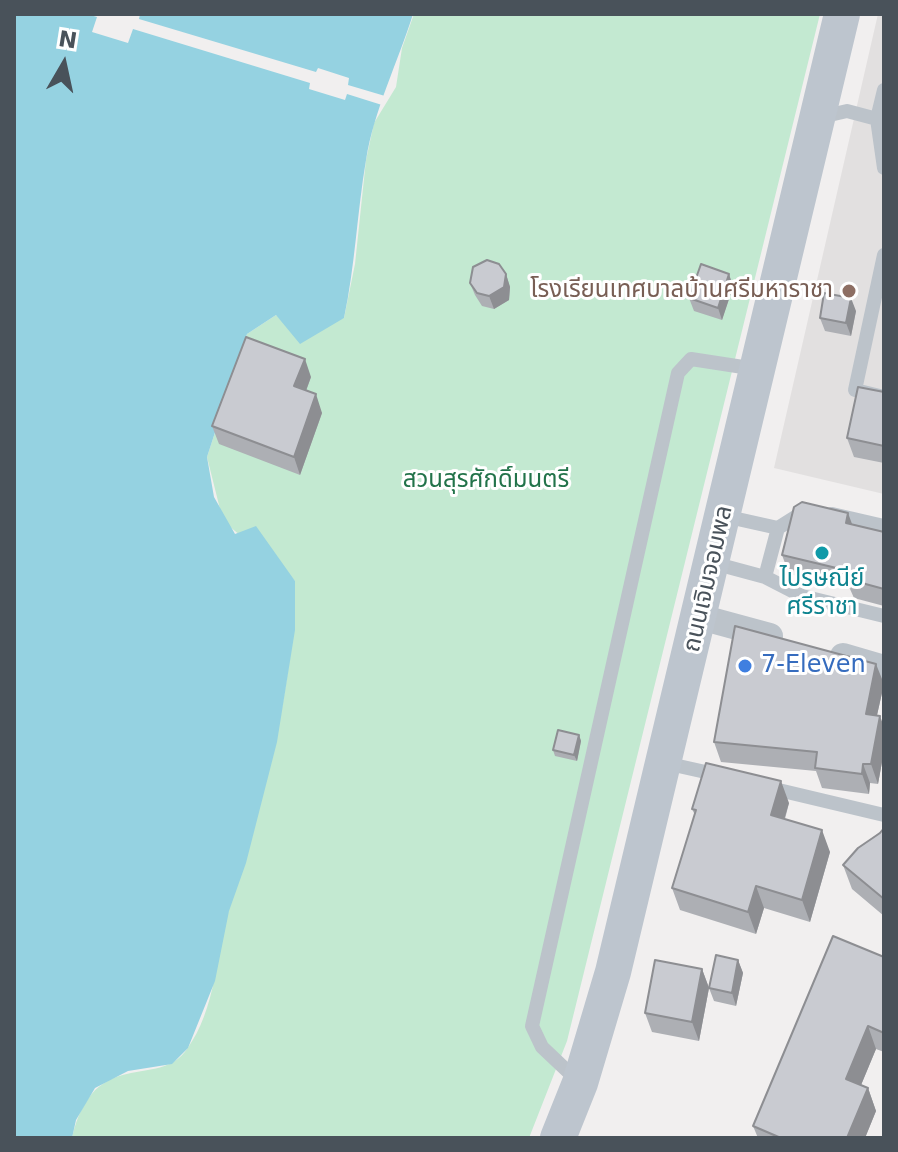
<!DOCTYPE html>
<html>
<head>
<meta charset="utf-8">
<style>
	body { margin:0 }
	#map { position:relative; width:898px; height:1152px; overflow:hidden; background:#f1efef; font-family:"DejaVu Sans",sans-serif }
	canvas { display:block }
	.frame { position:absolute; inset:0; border:16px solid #49525a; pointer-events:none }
	.north { position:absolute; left:24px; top:24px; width:80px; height:80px; -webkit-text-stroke:6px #fff; paint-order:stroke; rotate:9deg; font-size:22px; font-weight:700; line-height:32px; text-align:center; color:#49525a }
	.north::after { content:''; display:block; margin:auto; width:28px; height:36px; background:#49525a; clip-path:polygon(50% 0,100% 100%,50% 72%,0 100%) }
</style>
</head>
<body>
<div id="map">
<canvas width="898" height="1152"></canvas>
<div class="frame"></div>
<div class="north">N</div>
</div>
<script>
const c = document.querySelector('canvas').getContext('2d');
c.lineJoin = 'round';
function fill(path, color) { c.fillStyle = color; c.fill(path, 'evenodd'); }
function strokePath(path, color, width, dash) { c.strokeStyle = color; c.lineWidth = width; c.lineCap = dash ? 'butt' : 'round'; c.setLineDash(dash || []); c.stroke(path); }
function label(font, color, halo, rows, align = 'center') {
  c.font = font + ' "DejaVu Sans","Noto Sans Thai",sans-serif'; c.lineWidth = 6; c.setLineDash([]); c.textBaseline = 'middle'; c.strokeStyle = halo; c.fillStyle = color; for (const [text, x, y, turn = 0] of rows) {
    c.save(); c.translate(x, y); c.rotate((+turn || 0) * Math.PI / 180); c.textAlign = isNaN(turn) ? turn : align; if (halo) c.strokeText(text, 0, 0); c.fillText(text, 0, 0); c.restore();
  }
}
fill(new Path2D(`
	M878 14H884V494L774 468Z`), '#e2e0e0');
fill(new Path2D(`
	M414 14H820L567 1041 529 1138H72C94 1044 158 1091 187 1049 216 1009 216 955 229 909 261 801 294 695 295 581L223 521 207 457 247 334 276 315 290 328 344 318 355 264 366 160 374 123 396 87 402 48Z`), '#c3e9d1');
fill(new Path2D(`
	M14 14H413C398 62 374 110 366 160 357 213 355 266 344 318L300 344 276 315 247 334 207 457 214 497 235 534 256 526 295 581V630L277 742 246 863 229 911 215 981 188 1048 172 1064 128 1071 95 1088 76 1120 72 1138H14Z`), '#95d2e1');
fill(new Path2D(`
	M87 14H140L139 19 316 72 318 68 349 78 348 85 385 96 382 105 347 94 345 100 309 89 310 83 133 29 128 43 92 32 97 17Z`), '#f1efef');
strokePath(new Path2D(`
	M821 117 847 111 877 119 884 90
	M877 119 884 168
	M884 255 855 390 884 397
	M832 514 884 526
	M724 516 778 528 805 511
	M713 563 765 577 802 596 884 616
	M765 577 778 528
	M665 763 719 775
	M766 787 884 815
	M579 1082 542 1047 532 1026 678 373 691 359 756 369`), '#bcc3ca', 14);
strokePath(new Path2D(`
	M700 617 770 636
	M843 656 884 668`), '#bcc3ca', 26);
strokePath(new Path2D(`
	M558 1138 580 1083 613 972 842 14`), '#bdc5ce', 36);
fill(new Path2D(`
	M506 274 510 287 509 300 494 309 482 306 475 295 470 283Z
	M729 274 733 287 722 320 694 311 689 298Z
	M856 311 851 336 825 331 820 318Z
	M311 377 306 391 322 413 300 475 219 444 212 426Z
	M884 392V463L854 457 847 438Z
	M853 524 884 532V606L854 598 850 589 789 574 782 555Z
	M884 684 877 715 884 727V751L878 784 870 783 869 794 822 788 816 771 721 762 714 742Z
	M579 735 581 741 577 761 555 756 553 750Z
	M789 803 785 819 830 852 810 922 764 908 756 934 680 910 672 888 695 815 692 809Z
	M884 828V916L852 889 843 865Z
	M884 957V1052L876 1049 861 1085 868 1088 876 1111 865 1138H758L753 1126Z
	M738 960 743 973 736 1006 714 1001 709 988Z
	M702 969 709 988 699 1041 652 1032 645 1013Z`), '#adafb4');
fill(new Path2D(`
	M506 274 510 287 509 300 494 309 489 296Z
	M729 274 733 287 722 320 718 308Z
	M851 298 856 311 851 336 846 323Z
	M305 359 311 377 301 404 294 386Z
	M316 394 322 413 300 475 294 457Z
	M848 513 855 532 846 523Z
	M876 664 884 684 873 733 866 714Z
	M880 716 884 727V751L878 784 871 764Z
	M579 735 581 741 577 761 574 755Z
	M863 764 870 783 869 794 862 774Z
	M781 781 789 803 779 837 771 815Z
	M822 830 830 852 810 922 802 900Z
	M756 886 764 908 756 934 748 912Z
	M738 960 743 973 736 1006 732 993Z
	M702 969 709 988 699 1041 692 1022Z
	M868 1026 876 1049 854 1102 846 1079Z
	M868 1088 876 1111 865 1138H847Z`), '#8d8e92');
const building = new Path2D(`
	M487 260 499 264 506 274 504 287 489 296 477 293 470 283 473 267Z
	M701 264 729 274 718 308 689 298Z
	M824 293 851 298 846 323 820 318Z
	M246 337 305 359 294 386 316 394 294 457 212 426Z
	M858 387 884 392V446L847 438Z
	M802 502 848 513 846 523 884 532V589L847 579 849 571 782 555 794 507Z
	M735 626 876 664 866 714 880 716 871 764H863L862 774 815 768 817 752 714 742Z
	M558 730 579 735 574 755 553 750Z
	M706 763 781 781 771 815 822 830 802 900 756 886 748 912 672 888 696 810 692 809Z
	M884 828V899L843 865 858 848 880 833Z
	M833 936 884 957V1033L868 1026 846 1079 868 1088 847 1138H781L753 1126Z
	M716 955 738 960 732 993 709 988Z
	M655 960 702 969 692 1022 645 1013Z`);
fill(building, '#c9cbd1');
strokePath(building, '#8d8e92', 2);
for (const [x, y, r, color] of [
	[849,291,8,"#8d6e63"],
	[822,553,8,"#0f9aa8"],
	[745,666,8,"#3f7fe0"]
]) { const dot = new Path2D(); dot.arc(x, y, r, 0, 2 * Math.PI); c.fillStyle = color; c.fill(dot); strokePath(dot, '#fff', 3); }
label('24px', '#785e54', '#fff', [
	["โรงเรียนเทศบาลบ้านศรีมหาราชา",833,291]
], 'right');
label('24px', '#22734a', '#fff', [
	["สวนสุรศักดิ์มนตรี",486,481]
]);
label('24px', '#49525a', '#fff', [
	["ถนนเจิมจอมพล",709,579,-77]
]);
label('24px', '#0d838f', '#fff', [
	["ไปรษณีย์",822,580],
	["ศรีราชา",822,608]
]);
label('24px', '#366cbe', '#fff', [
	["7-Eleven",761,666]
], 'left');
</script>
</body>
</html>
